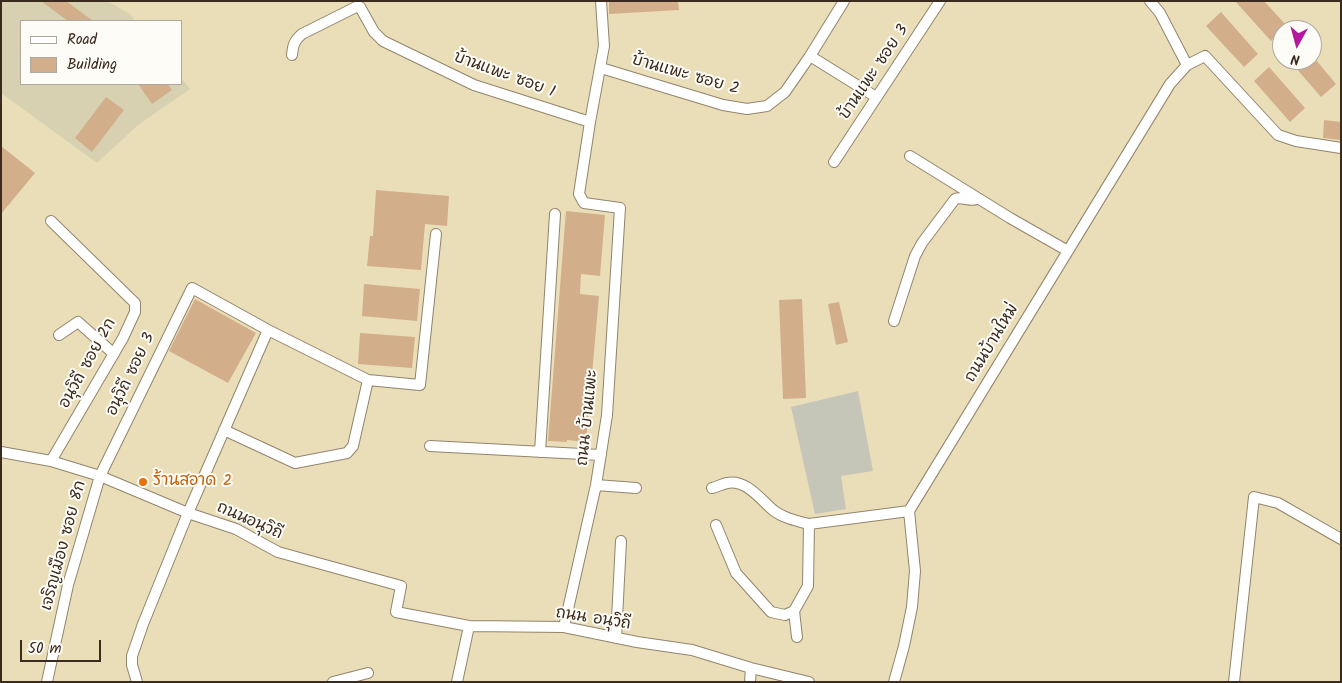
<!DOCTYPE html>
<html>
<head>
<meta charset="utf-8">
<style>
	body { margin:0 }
	#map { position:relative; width:1342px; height:683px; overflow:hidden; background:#eadeb9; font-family:Kalam,sans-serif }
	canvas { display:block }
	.frame { position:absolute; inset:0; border:2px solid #3b2a1e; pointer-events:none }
	.legend { position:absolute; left:20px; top:20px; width:162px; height:65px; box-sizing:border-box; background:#fdfcf7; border:1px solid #afa8a0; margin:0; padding:6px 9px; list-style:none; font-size:15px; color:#3b2a1e }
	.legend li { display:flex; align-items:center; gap:10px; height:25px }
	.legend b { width:25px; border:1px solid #afa8a0 }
	.north { position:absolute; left:1272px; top:20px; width:50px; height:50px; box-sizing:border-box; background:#fdfcf7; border:1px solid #afa8a0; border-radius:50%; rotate:187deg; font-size:14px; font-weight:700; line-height:20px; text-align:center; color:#3b2a1e }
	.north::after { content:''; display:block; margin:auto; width:18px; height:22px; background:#b5179e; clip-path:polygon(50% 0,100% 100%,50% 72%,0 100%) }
	.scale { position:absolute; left:20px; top:640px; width:81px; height:22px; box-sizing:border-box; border:2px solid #3b2a1e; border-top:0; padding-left:6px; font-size:15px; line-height:18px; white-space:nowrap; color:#3b2a1e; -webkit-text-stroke:4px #fdfcf7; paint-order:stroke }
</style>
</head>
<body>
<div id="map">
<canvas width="1342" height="683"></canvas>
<div class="frame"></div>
<ul class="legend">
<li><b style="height:6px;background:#fff"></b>Road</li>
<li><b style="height:14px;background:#d2af8a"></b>Building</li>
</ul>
<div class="north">N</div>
<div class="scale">50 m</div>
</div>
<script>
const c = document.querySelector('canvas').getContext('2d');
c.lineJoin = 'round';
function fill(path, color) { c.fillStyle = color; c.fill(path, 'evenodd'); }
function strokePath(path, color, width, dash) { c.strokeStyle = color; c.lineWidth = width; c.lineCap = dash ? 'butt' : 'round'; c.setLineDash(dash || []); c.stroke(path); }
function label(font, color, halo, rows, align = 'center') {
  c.font = font + ' Kalam,"Playpen Sans Thai",sans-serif'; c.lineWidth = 4; c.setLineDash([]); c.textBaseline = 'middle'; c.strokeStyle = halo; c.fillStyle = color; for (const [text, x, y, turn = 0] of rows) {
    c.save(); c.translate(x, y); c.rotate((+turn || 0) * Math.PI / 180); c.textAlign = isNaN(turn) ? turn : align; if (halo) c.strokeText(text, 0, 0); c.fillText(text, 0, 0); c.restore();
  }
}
fill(new Path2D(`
	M1 1H107L130 14 135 21H21V84H181V78L190 89 138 125 97 163 1 93Z`), '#d7d1b1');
fill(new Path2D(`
	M858 391 873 471 841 476 846 509 815 514 791 407Z`), '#c5c5b8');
fill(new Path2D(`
	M41 1H66L93 21H68Z
	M609 1H678L679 10 609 14Z
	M1235 1H1264L1287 26 1271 41Z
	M1221 12 1258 54 1244 67 1206 26Z
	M1289 60H1316L1336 84 1321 97Z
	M1269 67 1305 108 1290 122 1254 81Z
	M138 84H168L172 90 152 104Z
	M106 97 124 110 92 152 75 138Z
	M1324 120 1341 122V140L1323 138Z
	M1 146 35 173 1 214Z
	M376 190 449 196 447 226 425 224 421 270 367 266 370 236H373Z
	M566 211 605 215 600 276 581 274 580 294 599 296 586 442 567 440V442L548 441Z
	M364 284 420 289 417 321 362 316Z
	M195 299 256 333 228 383 169 351Z
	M802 299 806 398 783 399 779 300Z
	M839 302 848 342 836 345 828 304Z
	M360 333 415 337 412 368 358 364Z`), '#d2af8a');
const minor = new Path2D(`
	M1150 1 1160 13 1187 65
	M292 55C293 45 294 41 302 34L358 6 360 7 374 32 383 41 474 85 590 122
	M810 56 876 97
	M601 68 723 105 747 109 767 106 785 92 810 56 844 1
	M910 156 1010 218 1068 251
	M834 162 940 1
	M51 221 135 303V312L123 338 51 461
	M894 321 915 256 922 243 955 199C962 196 970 202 977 199
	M59 335 78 322 114 354
	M224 430 295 463 347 453 353 446 368 380 420 385 436 234
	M430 446 601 455
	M1 452 51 461 100 476 188 513 236 529 278 552 401 586 396 612 469 626 564 627 637 642 692 650 751 668 809 682
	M540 452 555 214
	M596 485 636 488
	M712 488C717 487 722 484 727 483 746 479 760 499 773 510 783 518 797 521 809 524
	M716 525 736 573 771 612 785 615 794 611 808 586 809 524 909 511
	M794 611 797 637
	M564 627 596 485 607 415 620 208 584 203 579 194 590 122 604 46 601 1
	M616 638 621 541
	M47 682 68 585 100 476 192 288 268 330 368 380
	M137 682 132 665V656L143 624 188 513 268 330
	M333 682 368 673
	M457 682 469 626
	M750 682 751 668
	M894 682 904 646 912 607 915 571 909 511 1170 84 1187 65 1205 56 1278 135 1296 141 1341 148
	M1234 682 1254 497 1278 503 1341 539`);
strokePath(minor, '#92846c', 12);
strokePath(minor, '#fff', 10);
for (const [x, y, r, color] of [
	[143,482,5,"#e8710a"]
]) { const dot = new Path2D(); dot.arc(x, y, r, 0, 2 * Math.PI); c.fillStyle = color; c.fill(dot); strokePath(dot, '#fdfcf7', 2); }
label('16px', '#3b2a1e', '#fdfcf7', [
	["บ้านแพะ ซอย 3",875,73,-56],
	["บ้านแพะ ซอย 1",504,76,20],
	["บ้านแพะ ซอย 2",685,76,16],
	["ถนนบ้านใหม่",993,344,-59],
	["อนุวิถี ซอย 2ก",89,364,-61],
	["อนุวิถี ซอย 3",132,375,-64],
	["ถนน บ้านแพะ",589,418,-84],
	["ถนนอนุวิถี",249,522,24],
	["เจริญเมือง ซอย 8ก",65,546,-75],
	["ถนน อนุวิถี",593,620,9]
]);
label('16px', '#c56008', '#fdfcf7', [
	["ร้านสอาด 2",153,482]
], 'left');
</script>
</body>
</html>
